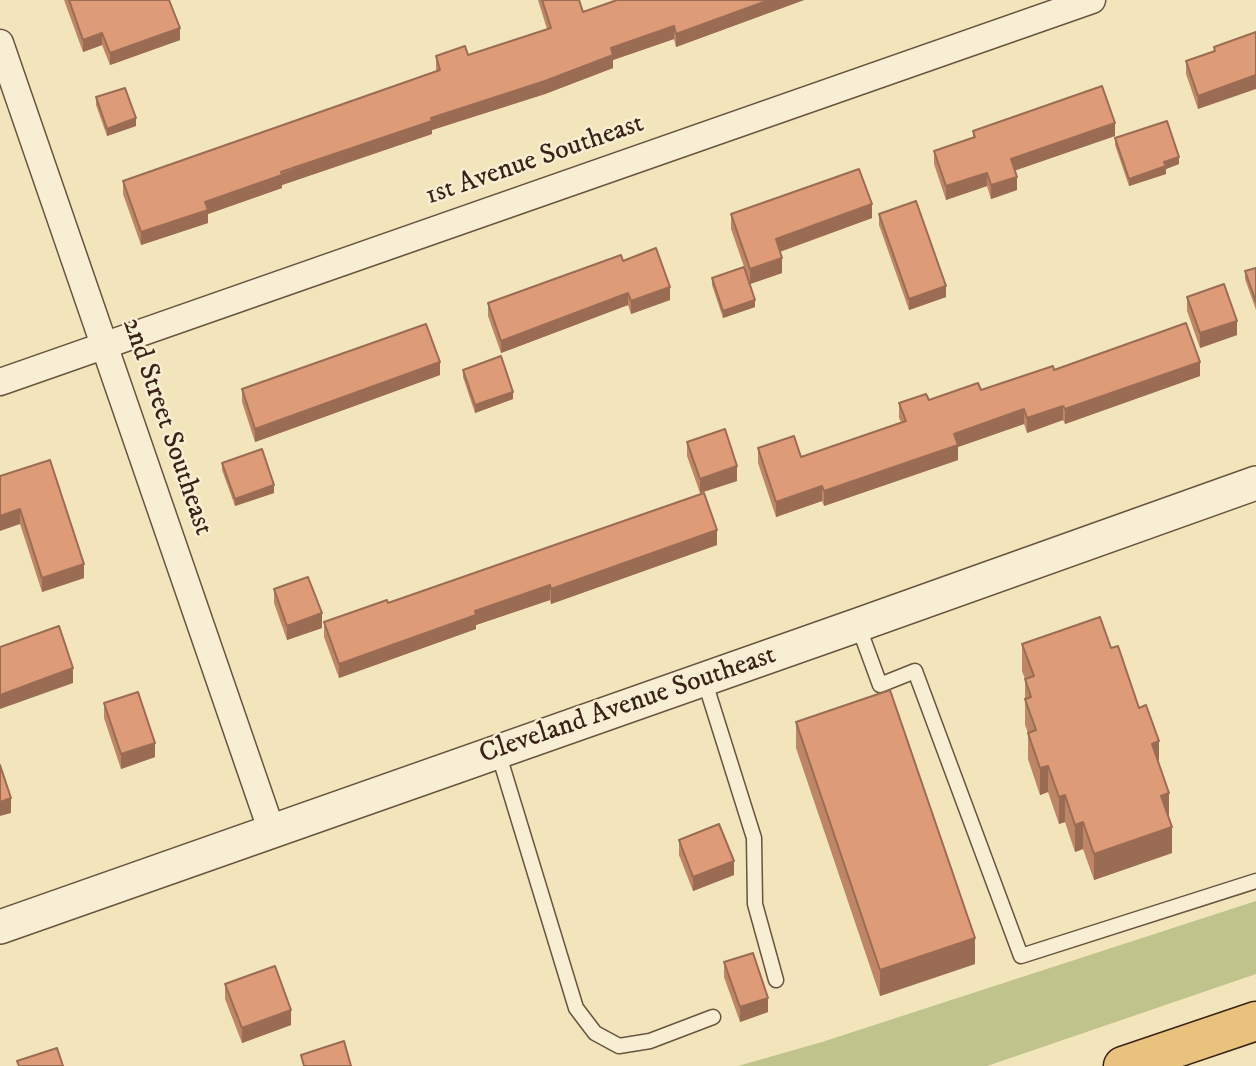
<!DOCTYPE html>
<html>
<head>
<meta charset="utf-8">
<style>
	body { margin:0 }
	canvas { display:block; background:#f2e5bb }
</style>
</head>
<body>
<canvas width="1256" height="1066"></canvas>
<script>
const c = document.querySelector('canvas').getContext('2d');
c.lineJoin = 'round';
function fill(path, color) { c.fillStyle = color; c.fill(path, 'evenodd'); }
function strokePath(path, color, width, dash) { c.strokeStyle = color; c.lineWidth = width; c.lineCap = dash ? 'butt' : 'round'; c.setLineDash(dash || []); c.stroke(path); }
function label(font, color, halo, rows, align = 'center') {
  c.font = font + ' "IM FELL DW Pica",serif'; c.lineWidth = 5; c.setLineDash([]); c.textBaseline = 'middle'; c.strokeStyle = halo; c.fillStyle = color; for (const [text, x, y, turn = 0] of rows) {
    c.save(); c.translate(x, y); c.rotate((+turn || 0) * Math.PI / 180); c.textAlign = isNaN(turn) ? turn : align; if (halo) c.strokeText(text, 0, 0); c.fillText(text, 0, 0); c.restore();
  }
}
fill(new Path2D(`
	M1256 901V974L987 1066H738L822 1042Z`), '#c0c38c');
const service = new Path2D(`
	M858 625 880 685 915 671 1021 956 1256 881
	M704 679 754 838 755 904 776 980
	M498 752 576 1008 595 1033 619 1046 650 1041 713 1017`);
const minor = new Path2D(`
	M0 43 272 832
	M0 382 1092 0`);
const tertiary = new Path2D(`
	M0 927 858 625 1256 483`);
const motorway = new Path2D(`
	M1123 1066 1256 1021`);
strokePath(service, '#68543f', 17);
strokePath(minor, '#68543f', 29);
strokePath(tertiary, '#68543f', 36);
strokePath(motorway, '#3a2316', 41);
strokePath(service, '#f7eed3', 14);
strokePath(minor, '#f7eed3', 26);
strokePath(tertiary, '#f7eed3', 33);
strokePath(motorway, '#e9c27e', 38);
fill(new Path2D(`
	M64 0H169L180 40 110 65 102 45 83 52Z
	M538 0H579L583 12 804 0 676 47 674 39 613 60V68L545 94 432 130V134L282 185V188L208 214V223L141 245 123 194V181L436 71V56L468 55 547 29Z
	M1256 32 1198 109 1186 74V61L1214 51V47Z
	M96 97 136 126 107 136 96 105Z
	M973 131 1115 136 1015 170 1017 190 991 199 987 186 946 200 934 164V151L973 138Z
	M1115 138 1179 164 1166 169V174L1129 186 1115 145Z
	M731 214 872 218 780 252 782 273 750 284 731 229Z
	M879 214 946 297 909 310 879 225Z
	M623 261 670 300 631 314 628 305 501 353 488 316V303Z
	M1256 268V310L1245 279V271Z
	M712 278 755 307 723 318 712 285Z
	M1187 297 1237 335 1200 348 1187 311Z
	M463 370 513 399 475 413 463 377Z
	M1054 370 1200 376 1065 424 1063 420 1027 433 1024 424 958 447V460L824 506 822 501 776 517 758 463V448L801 457 901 422 899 418V403L929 400 981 390Z
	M440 375 255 442 242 402V389Z
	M687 442 737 481 700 493 687 456Z
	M222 463 274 493 235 506 222 470Z
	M0 476 84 578 42 592 20 524Z
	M717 545 551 604 550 600 476 625V629L339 678 324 637V622L388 603Z
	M274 589 322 628 287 640 274 603Z
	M1022 644 1111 648 1159 765 1169 818 1172 853 1094 880 1083 849 1075 852 1065 822 1059 824 1048 792 1040 795 1028 759V733L1025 725V679L1022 671Z
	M104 703 155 757 121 769 104 718Z
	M796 722 975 964 880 996 796 748Z
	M679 840 734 875 693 891 679 855Z
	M724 962 768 1012 740 1022 724 977Z
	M225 984 291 1025 242 1043 225 999Z`), '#be8567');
fill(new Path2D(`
	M769 0H804L676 47V34Z
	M674 26V39L613 60V68L545 94 432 130V134L282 185V188L208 214V223L141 245V232L205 202 431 118 611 48Z
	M180 28V40L110 65V53Z
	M102 33V45L83 52V40Z
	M1256 75V89L1198 109V96Z
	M136 118V126L107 136V129Z
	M1115 123V136L1011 172V159Z
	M1179 157V164L1166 169V174L1129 186V179L1164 162Z
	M987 173V186L946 200V186Z
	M1017 177V190L991 199V185Z
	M872 204V218L776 253V239Z
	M782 258V273L750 284V269Z
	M946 286V297L909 310V299Z
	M670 287V300L631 314V301Z
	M628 293V305L501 353V341Z
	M755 300V307L723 318V311Z
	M1237 321V335L1200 348V333Z
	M440 362V375L255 442V429Z
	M1200 362V376L1065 424V409Z
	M513 392V399L475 413V405Z
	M1063 406V420L1027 433V418Z
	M1024 409V424L958 447V460L824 506V491L954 434Z
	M737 466V481L700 493V479Z
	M274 485V493L235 506V499Z
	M822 486V501L776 517V502Z
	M20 509V524L0 531V516Z
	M717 530V545L551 604V589Z
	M84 564V578L42 592V578Z
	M550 585V600L476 625V629L339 678V664L475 611Z
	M322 613V628L287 640V626Z
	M73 668V683L0 709V695Z
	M1159 741V767L1152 744Z
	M155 743V757L121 769V754Z
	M1048 766V792L1040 795V768Z
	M1169 793V820L1161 796Z
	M1065 795V822L1059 824V797Z
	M11 798V813L0 816V802Z
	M1083 822V849L1075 852V825Z
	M1172 827V853L1094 880V854Z
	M734 861V875L693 891V877Z
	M975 938V964L880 996V970Z
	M768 998V1012L740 1022V1007Z
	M291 1010V1025L242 1043V1028Z`), '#9b6c54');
const building = new Path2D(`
	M69 0H169L180 28 110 53 102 33 83 40Z
	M542 0H579L583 12 617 0H769L676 34 674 26 611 48 613 55 545 81 431 118 432 121 281 172 282 175 205 202 208 210 141 232 123 181 440 70 436 56 465 46 468 55 551 28Z
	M1256 32V75L1198 96 1186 61 1215 51 1214 47Z
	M1102 86 1115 123 1011 159 1017 177 991 185 987 173 946 186 934 151 975 137 973 131Z
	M125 88 136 118 107 129 96 97Z
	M1167 121 1179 157 1164 162 1166 166 1129 179 1115 138Z
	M859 169 872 204 776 239 782 258 750 269 731 214Z
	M916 201 946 286 909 299 879 214Z
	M656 248 670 287 631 301 628 293 501 341 488 303 621 255 623 261Z
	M744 267 755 300 723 311 712 278Z
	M1256 268V302L1245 271Z
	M1224 284 1237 321 1200 333 1187 297Z
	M1186 323 1200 362 1065 409 1063 406 1027 418 1024 409 954 434 958 445 824 491 822 486 776 502 758 448 794 436 801 457 906 421 899 403 926 394 929 400 978 383 981 390 1053 366 1054 370Z
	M426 324 440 362 255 429 242 389Z
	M501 356 513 392 475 405 463 370Z
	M725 429 737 466 700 479 687 442Z
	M262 449 274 485 235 499 222 463Z
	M50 460 84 564 42 578 20 509 0 516V476Z
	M704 493 717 530 551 589 550 585 475 611 476 615 339 664 324 622 387 600 388 603Z
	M308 577 322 613 287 626 274 589Z
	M1100 617 1111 648 1118 646 1139 708 1146 705 1159 741 1152 744 1169 793 1161 796 1172 827 1094 854 1083 822 1075 825 1065 795 1059 797 1048 766 1040 768 1028 733 1036 730 1025 699 1031 697 1025 679 1034 676 1022 644Z
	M59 626 73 668 0 695V647Z
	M890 690 975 938 880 970 796 722Z
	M138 692 155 743 121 754 104 703Z
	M0 765 11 798 0 802Z
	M719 824 734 861 693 877 679 840Z
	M753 953 768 998 740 1007 724 962Z
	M275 966 291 1010 242 1028 225 984Z
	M344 1041 351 1066H304L301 1055Z
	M57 1048 63 1066H19L17 1061Z`);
fill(building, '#dd9b78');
strokePath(building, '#9b6c54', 2);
label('28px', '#3a2316', '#f7eed3', [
	["1st Avenue Southeast",535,161,-19],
	["2nd Street Southeast",166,427,71],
	["Cleveland Avenue Southeast",628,706,-19]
]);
</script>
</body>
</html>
